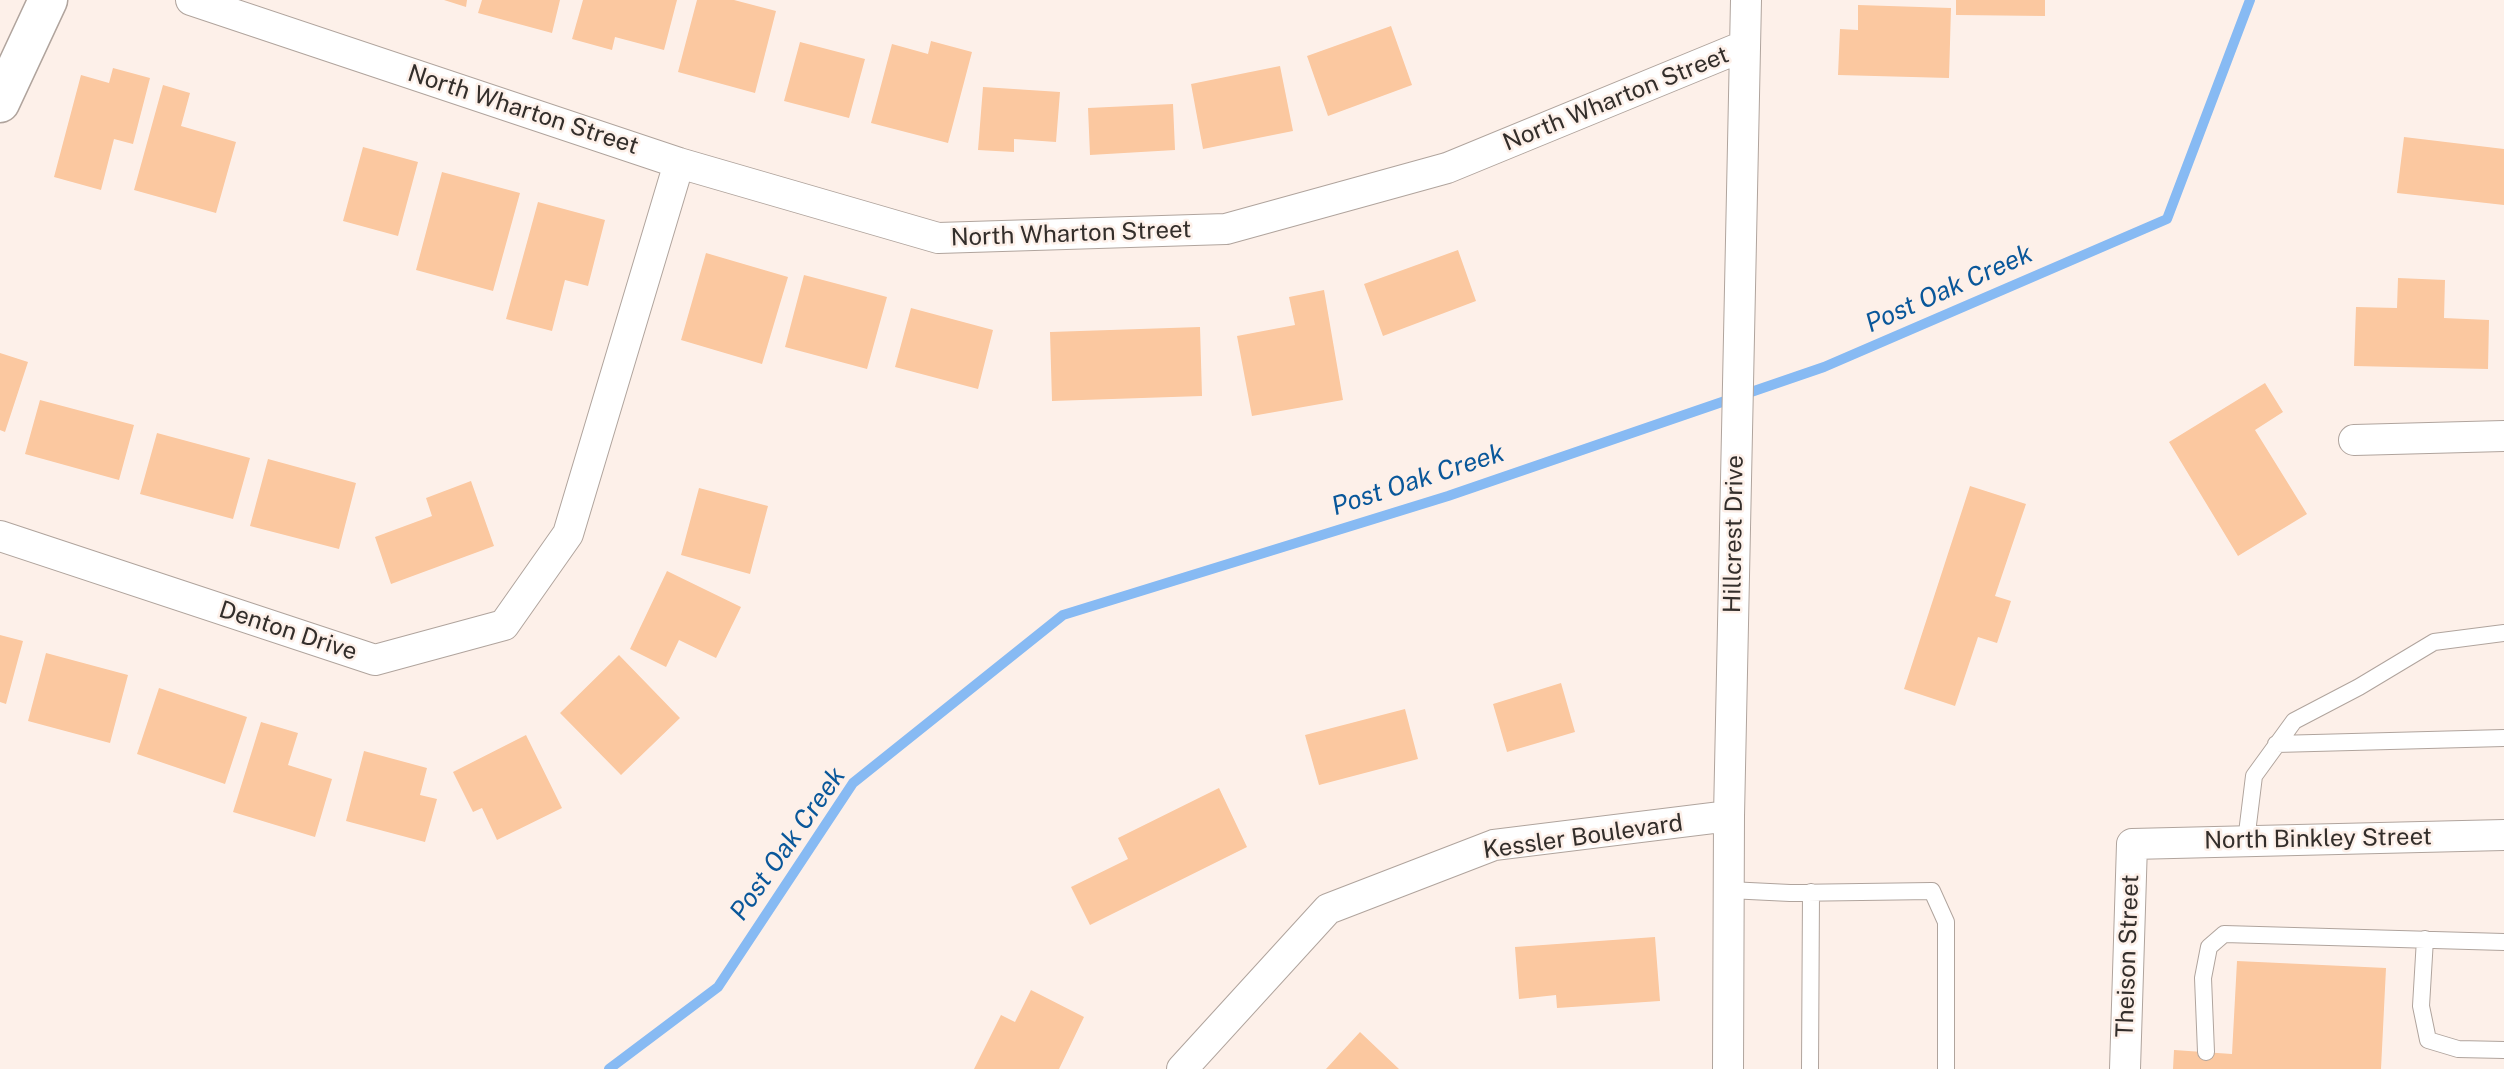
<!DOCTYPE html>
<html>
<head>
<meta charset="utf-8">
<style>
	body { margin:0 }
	canvas { display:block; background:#fdf0e9 }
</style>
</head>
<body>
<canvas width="2504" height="1069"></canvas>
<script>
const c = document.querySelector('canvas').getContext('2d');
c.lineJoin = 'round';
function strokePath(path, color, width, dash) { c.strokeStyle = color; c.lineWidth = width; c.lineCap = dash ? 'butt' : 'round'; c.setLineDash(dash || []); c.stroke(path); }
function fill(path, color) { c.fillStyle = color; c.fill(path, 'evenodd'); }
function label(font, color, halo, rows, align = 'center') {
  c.font = font + ' "Public Sans",sans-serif'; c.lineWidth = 5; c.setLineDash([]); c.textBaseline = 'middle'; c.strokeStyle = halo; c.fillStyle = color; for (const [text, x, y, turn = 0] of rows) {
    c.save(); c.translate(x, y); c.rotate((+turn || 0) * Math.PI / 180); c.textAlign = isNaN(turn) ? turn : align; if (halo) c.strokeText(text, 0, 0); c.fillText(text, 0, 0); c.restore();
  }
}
strokePath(new Path2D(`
	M609 1069 718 987 853 783 1063 615 1448 496 1824 367 2167 219 2250 0`), '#87baf3', 10);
fill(new Path2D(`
	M444 0H467L466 7Z
	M482 0H560L552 33 478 13Z
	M583 0H677L664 50 615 37 612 50 572 39Z
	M697 0H734L776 11 755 93 678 72Z
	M1956 0H2045V16L1956 15Z
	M1858 5 1951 8 1949 78 1838 75 1840 29 1858 30Z
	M1391 26 1412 85 1328 116 1307 56Z
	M931 41 972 52 948 143 871 123 892 44 928 54Z
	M800 42 865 59 849 118 784 101Z
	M1280 66 1293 131 1203 149 1191 84Z
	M113 68 150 78 133 144 114 139 101 190 54 177 81 75 109 83Z
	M163 85 190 93 181 126 236 142 216 213 134 190Z
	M983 87 1060 92 1056 142 1014 139V152L978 150Z
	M1173 104 1175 150 1090 155 1088 108Z
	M2404 137 2504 149V205L2397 193Z
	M363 147 418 162 398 236 343 221Z
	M442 172 520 193 493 291 416 270Z
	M538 202 605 220 588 286 565 280 552 331 506 319Z
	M1458 250 1476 301 1383 336 1364 284Z
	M706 253 788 277 762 364 681 340Z
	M804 275 887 297 867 369 785 347Z
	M2398 278 2445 280 2444 318 2489 320 2488 369 2354 366 2356 307 2397 308Z
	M1324 290 1343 400 1252 416 1237 336 1295 325 1289 297Z
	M911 308 993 330 978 389 895 367Z
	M1200 327 1202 396 1052 401 1050 332Z
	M0 353 28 362 5 432 0 430Z
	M2265 383 2283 412 2255 430 2307 514 2238 556 2169 442Z
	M40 400 134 425 119 480 25 454Z
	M157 433 250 458 233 519 140 494Z
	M268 459 356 483 339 549 250 526Z
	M471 481 494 546 391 584 375 537 432 516 426 498Z
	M1970 486 2026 504 1995 596 2011 601 1997 643 1978 637 1955 706 1904 689Z
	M699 488 768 506 750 574 681 555Z
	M667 571 741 607 716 658 679 640 666 667 630 649Z
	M0 635 23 641 6 704 0 702Z
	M46 653 128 675 110 743 28 721Z
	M619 655 680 718 621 775 560 713Z
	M1561 683 1575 732 1507 752 1493 704Z
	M159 688 247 717 225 784 137 754Z
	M1405 709 1418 759 1319 785 1305 735Z
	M261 722 298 733 288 765 332 779 315 837 233 812Z
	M526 735 562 808 497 840 482 808 473 812 453 772Z
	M364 751 427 768 420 795 437 799 425 842 346 821Z
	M1219 788 1247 847 1090 925 1071 887 1128 859 1118 838Z
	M1655 937 1660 1001 1557 1008 1556 995 1519 999 1515 947Z
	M2237 961 2386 968 2381 1069H2173L2174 1050 2232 1054Z
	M1031 990 1084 1017 1059 1069H974L1001 1015 1015 1022Z
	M1360 1032 1399 1069H1326Z`), '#fbc8a0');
const lane = new Path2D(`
	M2276 744 2504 738
	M2246 841 2254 776 2294 721 2359 687 2434 642 2504 633
	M1729 890 1790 893 1932 891 1946 922V1069
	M2425 939 2421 1006 2428 1040 2458 1049 2504 1050
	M2206 1052 2203 978 2209 947 2224 934 2504 942
	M1810 1069 1811 892`);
const street = new Path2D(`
	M191 0 679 163 938 238 1226 229 1447 168 1744 46
	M2354 440 2504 436
	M0 536 375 660 504 625 568 534 679 163
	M1182 1069 1328 909 1494 845 1729 816
	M1728 1069 1729 816 1746 0
	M2125 1069 2132 844 2504 835`);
const secondary = new Path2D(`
	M0 103 48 0`);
strokePath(lane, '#b0a49d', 18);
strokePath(street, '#b0a49d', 32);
strokePath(secondary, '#b0a49d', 41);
strokePath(lane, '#fff', 16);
strokePath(street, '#fff', 30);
strokePath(secondary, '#fff', 38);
label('24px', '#332e2b', '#fdf0e9', [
	["North Wharton Street",1616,99,-22],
	["North Wharton Street",523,110,18],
	["North Wharton Street",1071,234,-2],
	["Hillcrest Drive",1734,534,-89],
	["Denton Drive",288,631,18],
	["Kessler Boulevard",1583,837,-8],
	["North Binkley Street",2318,839,-1],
	["Theison Street",2128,956,-88]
]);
label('italic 26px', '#09579a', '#fdf0e9', [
	["Post Oak Creek",1949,289,-24],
	["Post Oak Creek",1418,480,-18],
	["Post Oak Creek",788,844,-55]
]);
</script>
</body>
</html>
